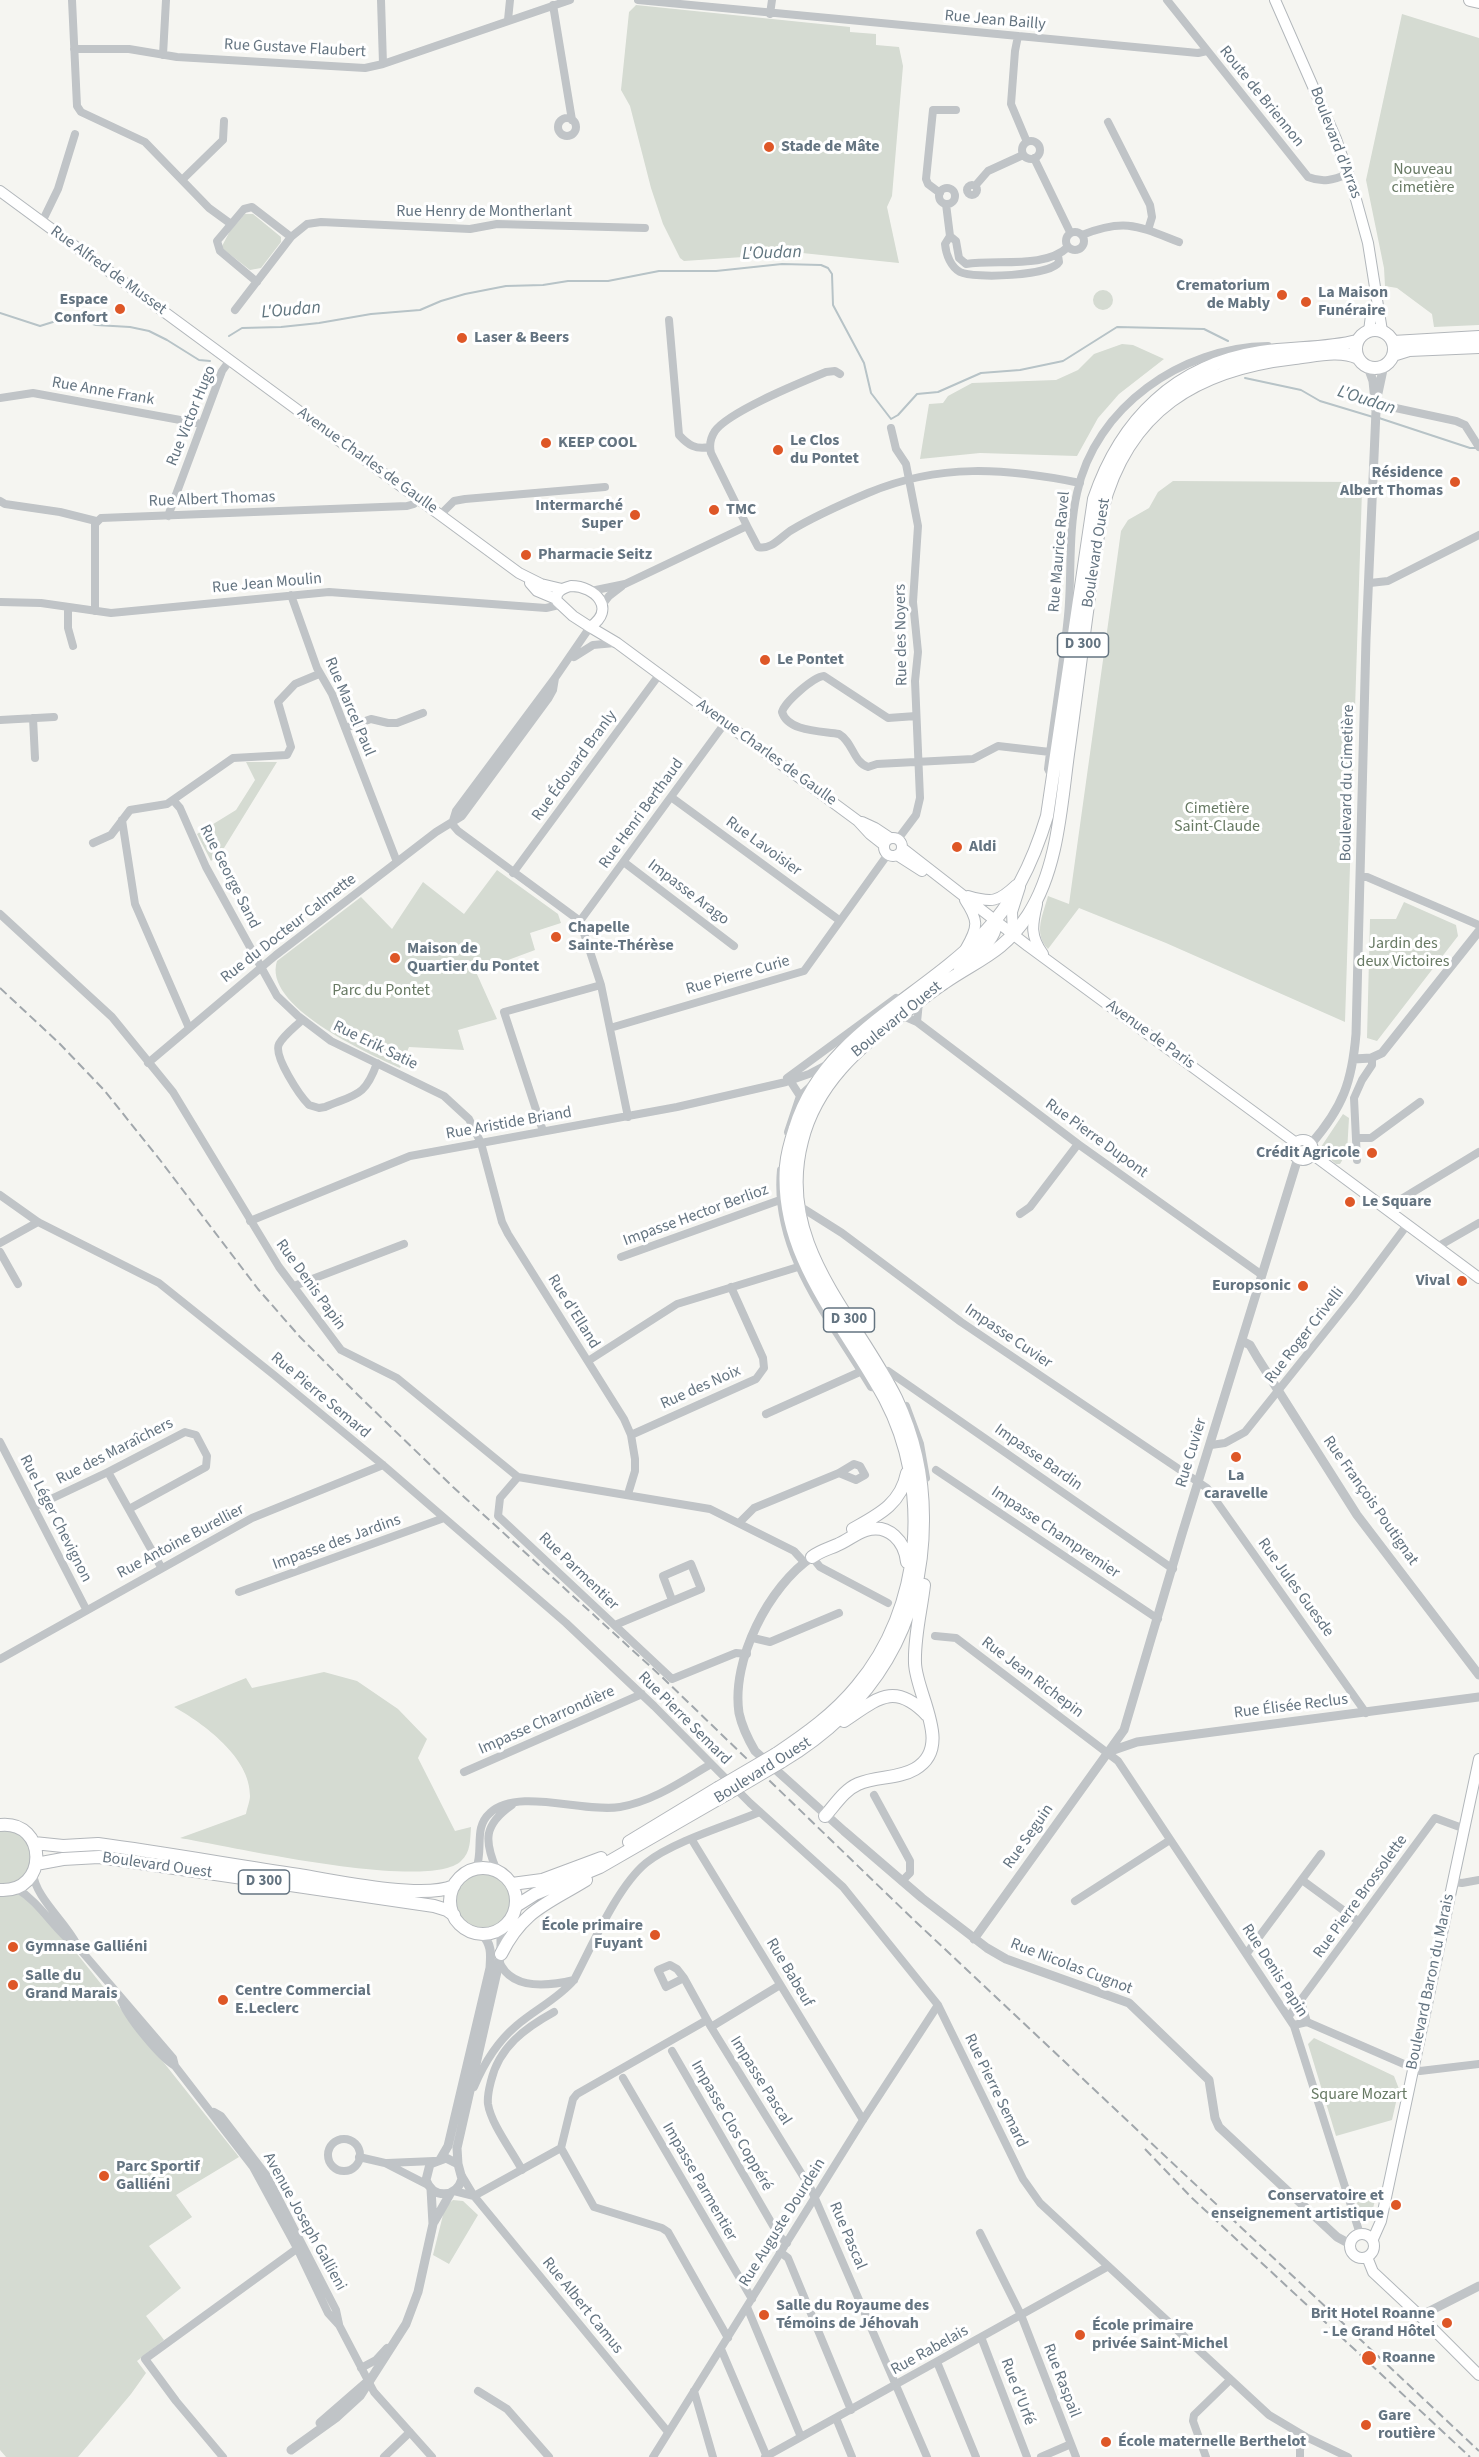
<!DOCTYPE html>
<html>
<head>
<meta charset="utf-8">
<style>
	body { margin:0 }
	canvas { display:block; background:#f5f5f1 }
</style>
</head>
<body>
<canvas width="1479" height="2457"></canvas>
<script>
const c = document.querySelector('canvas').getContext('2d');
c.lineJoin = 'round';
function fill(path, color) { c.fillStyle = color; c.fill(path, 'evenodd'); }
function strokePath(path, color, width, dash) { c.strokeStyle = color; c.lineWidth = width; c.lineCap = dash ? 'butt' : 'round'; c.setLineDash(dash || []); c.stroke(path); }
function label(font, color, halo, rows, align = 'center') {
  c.font = font + ' "Source Sans 3",sans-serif'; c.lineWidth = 6; c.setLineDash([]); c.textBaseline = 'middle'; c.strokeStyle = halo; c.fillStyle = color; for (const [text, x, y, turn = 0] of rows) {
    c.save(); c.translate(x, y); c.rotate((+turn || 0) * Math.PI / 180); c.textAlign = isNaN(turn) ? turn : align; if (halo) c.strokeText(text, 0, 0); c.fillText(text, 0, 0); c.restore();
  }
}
fill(new Path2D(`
	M636 5 850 27V32L876 34V45L899 47 903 66 892 196 887 207 899 263 802 253 684 261 680 258 663 224 651 188 630 106 621 90 629 12Z
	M1402 14 1479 38V325L1434 327 1432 314 1397 288 1385 286 1384 268 1366 180Z
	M245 214H253L281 237V242L261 268 250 270 223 249 222 246 230 231Z
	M1093 300a10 10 0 1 1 20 0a10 10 0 1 1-20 0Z
	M1122 344 1133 345 1164 359 1119 394 1098 418 1077 456 980 453 920 459 929 404 943 403 948 396 972 383 1056 380 1078 370 1094 354Z
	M1173 481 1356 482 1362 490 1345 1022 1166 943 1079 908 1048 949C1033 933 1043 915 1048 896L1069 904 1121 531 1128 520 1149 508 1158 492Z
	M246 762H277L224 848 211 861 197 834 236 810 255 780Z
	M497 870 558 914 561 923 530 933 535 950 476 972 497 1019 458 1030 464 1050 409 1047 400 1068C367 1053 262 1006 277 961L361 897 392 929 423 882 464 914Z
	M1404 902 1456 925 1458 936 1377 1041 1367 1038 1370 919H1396Z
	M1343 1114 1349 1118 1347 1152 1340 1164H1336L1319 1150Z
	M324 1672 357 1681 398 1709 427 1739 418 1758 455 1831 471 1827C470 1840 471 1852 461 1861 429 1892 228 1846 180 1838L246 1814C247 1808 250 1801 250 1796 251 1758 203 1723 174 1707L246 1678 252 1688Z
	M0 1829C41 1830 43 1882 0 1885Z
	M455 1901a28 28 0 1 1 56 0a28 28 0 1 1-56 0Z
	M18 1892 39 1912 74 1950 239 2157 176 2195 192 2217 149 2246 181 2288 146 2316 164 2340 137 2361 146 2373 131 2394 78 2457H6L0 2450V1894Z
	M1314 2038 1394 2076 1399 2089 1392 2120 1336 2136 1308 2044Z
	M1366 2195 1376 2196 1370 2221 1363 2222 1355 2198Z
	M453 2200 463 2201 478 2215 449 2264 433 2255 445 2207Z`), '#d5dbd2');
strokePath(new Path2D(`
	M0 313 40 326 69 317 96 325 130 327 149 331 167 340 199 360 210 361
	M229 336 242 328 281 327 319 323 371 314 420 310 441 301 465 294 506 286 543 285 568 281H608L659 271H716L782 264 821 265 828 268 832 274 833 305 864 363 871 393 891 419 898 415 917 394 938 392 981 373 1020 370 1063 361 1117 327 1204 329 1228 341
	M1245 378 1301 390 1320 401 1373 417
	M1379 418 1470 448H1476`), '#b7c3c7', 2);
const secondary = new Path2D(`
	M1275 0 1336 139 1352 185 1368 243 1382 331
	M0 191 519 573 541 584 562 589
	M1369 331 1372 308
	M530 583 537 591 556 599
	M571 586C595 586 617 609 590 627L573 616 557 601C554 592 563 588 571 586Z
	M590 627 617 643 858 821 870 834 884 845
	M862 822 875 828 890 838
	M884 847a9 9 0 1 1 18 0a9 9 0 1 1-18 0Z
	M902 848 1028 946 1296 1143
	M897 855 922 871
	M968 896C992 903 998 902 1016 885
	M965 900C978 920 979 926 966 948
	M1037 904C1032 925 1030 936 1043 954
	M1013 934 1012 912 1020 887
	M959 969C971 958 1003 938 995 919
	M1293 1150a10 10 0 1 1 20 0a10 10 0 1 1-20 0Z
	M1312 1154 1479 1278
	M1350 2246a12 12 0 1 1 24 0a12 12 0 1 1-24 0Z
	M1373 2239 1381 2221 1479 1759
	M1367 2257 1373 2272 1420 2316 1479 2375`);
const primary = new Path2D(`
	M1356 349a19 19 0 1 1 38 0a19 19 0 1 1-38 0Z
	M1393 342 1479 337
	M1393 355 1409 350 1479 347
	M853 1529C878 1515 901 1504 907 1473
	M812 1557C820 1551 828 1549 837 1545 847 1541 856 1533 866 1530 889 1523 905 1542 907 1562
	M844 1721C877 1699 894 1681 927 1715
	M776 1754C806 1734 834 1714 857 1686 923 1608 932 1488 885 1399 845 1324 779 1257 786 1166 787 1152 791 1140 795 1128 823 1035 921 999 984 933 1015 901 1034 859 1047 816L1094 499C1121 419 1176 365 1261 352 1293 347 1326 349 1357 341
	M781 1762C873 1707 924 1625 923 1517 923 1476 914 1436 896 1398 854 1314 775 1244 802 1141 816 1084 859 1047 904 1013 917 1003 930 992 944 983 979 959 1003 953 1028 915 1059 867 1061 802 1069 747 1080 668 1089 588 1102 510 1128 410 1197 369 1295 358 1314 356 1340 349 1358 358
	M825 1816C835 1805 844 1790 858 1784 876 1776 898 1779 915 1769 954 1747 916 1695 915 1663 914 1637 921 1611 924 1585
	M0 1825C48 1820 49 1893 0 1890
	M629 1842 718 1788
	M34 1843 63 1846 98 1844C165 1853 232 1865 299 1875 334 1881 423 1900 454 1886
	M36 1864 63 1859 99 1857 434 1906 447 1910 454 1915
	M450 1901a33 33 0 1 1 66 0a33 33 0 1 1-66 0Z
	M512 1884 542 1880 601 1858
	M516 1906 535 1894 600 1867 725 1795
	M501 1954C523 1910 547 1904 586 1880`);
const trunk = new Path2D(`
	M1470 0 1479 2`);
strokePath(secondary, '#b2b7bb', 12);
strokePath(primary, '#b3b7bb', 14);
strokePath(trunk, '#b3b6b9', 14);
strokePath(new Path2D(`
	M72 0 77 106 81 112 145 142 209 208 231 224
	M381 0 383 64
	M638 0 1198 53 1207 51
	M1167 0 1308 177C1323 183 1333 180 1348 174
	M553 5 572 120
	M770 14 772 0
	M508 20 510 0
	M1018 36 1015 51 1011 104 1027 142
	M74 49H129L177 57 365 68 383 64 570 0
	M163 55 166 0
	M558 127a9 9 0 1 1 18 0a9 9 0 1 1-18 0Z
	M1108 122 1150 205 1152 217 1148 230
	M1022 150a9 9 0 1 1 18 0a9 9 0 1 1-18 0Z
	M1034 158 1070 232
	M182 180 223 140 224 121
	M967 190a5 5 0 1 1 10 0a5 5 0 1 1-10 0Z
	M975 186 988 171 1023 155
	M939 196a8 8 0 1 1 16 0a8 8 0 1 1-16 0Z
	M940 193 928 184 926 179 933 110H956
	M946 204 950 236 956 241 959 258 966 264C996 259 1045 269 1068 247
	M42 222 58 189 75 134
	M1066 241a9 9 0 1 1 18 0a9 9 0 1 1-18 0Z
	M1082 235C1125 218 1138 226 1179 242
	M950 236 945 244C946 255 951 267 960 272 974 279 1051 276 1059 262L1058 255
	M257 282 220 251 217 241 244 209 252 207 291 237
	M235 310 291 237 307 224 321 222 470 229 497 224 645 228
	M669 320 679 435C688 445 696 450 709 447
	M0 398 33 393 202 424
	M1377 404 1456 421 1465 425 1479 447
	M891 428 896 449 906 464 918 526 913 602 918 652 915 681 920 798 916 815 898 839
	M0 501 5 504 60 512 96 521
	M440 515 454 501 465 499 605 487
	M168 516 222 371 230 360
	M747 526 711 453C709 445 711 437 715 431 729 411 802 382 826 372L835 371 840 374
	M1370 583 1388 581 1479 535
	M591 591 625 584 747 526 758 547C771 550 780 538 790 531 813 517 842 504 868 493 939 463 1006 468 1080 483
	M291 595 317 668 332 694 397 862
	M0 602 41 603 111 613 329 592 546 608 559 605
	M602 605 609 596 622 586
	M68 608V628L73 646
	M95 611V524L101 518 407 506 414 504 419 499
	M574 657 593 645 615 643
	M916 716 888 718 824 676C813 677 785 702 782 712 788 732 822 731 839 734 853 742 853 762 868 767L877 764 973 759 998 746 1050 752
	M33 718 35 758
	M0 720 54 717
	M345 728 371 719 388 723H397L423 713
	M1052 777 1048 769C1054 718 1063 667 1068 616 1072 575 1068 533 1077 493 1095 407 1182 347 1268 346
	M671 797 839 920
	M173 800 180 808 206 867 277 996 298 1016 331 1041 444 1096 469 1119 481 1143 502 1222 508 1234 624 1419 631 1435 635 1459V1471L628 1494
	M122 820 135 904 189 1028
	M452 824 458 831 580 921 601 985 628 1117
	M452 824 456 811 555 678 590 627
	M93 843 111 835 130 810 167 804 233 758 287 755 291 747 278 702 295 684 319 674
	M625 863 734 946
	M513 873 659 675
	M1361 877H1367L1479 925
	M0 914 112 1017 173 1092 279 1267 341 1350 397 1378 518 1477 710 1509 794 1551 804 1562
	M580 921 725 723
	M901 1015 917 1022 919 1002
	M302 1020C295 1027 284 1035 279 1044 273 1056 300 1096 309 1105L319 1108 325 1107C356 1094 365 1097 377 1063
	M917 1022 1078 1144 1262 1275
	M610 1028 804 971 888 854
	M148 1063 276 955 436 832 462 816 548 699 553 690 555 678
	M787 1078 896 998
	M791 1082 800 1096
	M543 1131 504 1012 601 985
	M788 1132 800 1096 812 1085
	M1357 1138H1371L1420 1102
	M1357 1160 1354 1098 1362 1080 1372 1065V1058
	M781 1170C773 1253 831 1320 871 1387L877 1388
	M0 1195 38 1222 159 1283 274 1375 383 1465 566 1623 654 1706 750 1803 843 1887 938 2005 1023 2179 1040 2203 1269 2415 1306 2437 1348 2457
	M804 1209 842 1233 961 1322 1207 1488 1366 1713
	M1385 1209 1479 1152
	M1020 1214 1030 1207 1078 1144
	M250 1221 410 1156 677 1107 786 1082 809 1074 828 1064
	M0 1243 38 1222
	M1437 1247 1479 1223
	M0 1252 18 1284
	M621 1257 780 1200
	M294 1286 404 1244
	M588 1361 677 1304 798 1267
	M888 1371 1173 1569
	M906 1406 920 1444 926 1478
	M766 1414 862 1371
	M631 1435 756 1379 764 1368 763 1358 731 1287
	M0 1442 86 1609
	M1211 1445 1225 1443 1245 1432 1353 1297 1407 1225
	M936 1470 1158 1619
	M108 1472 161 1567
	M518 1477 500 1498 498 1516 672 1679 736 1653 747 1654
	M34 1507 108 1472 185 1432 196 1435 207 1456 206 1467 129 1509
	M739 1523 754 1508 839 1473 854 1464 860 1466 865 1475 856 1480 839 1473
	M812 1557 820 1567 888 1603
	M239 1592 444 1518
	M615 1625 701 1589 691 1564 663 1576 672 1600
	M935 1636 956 1638 1118 1761 1294 2026 1360 2234
	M753 1638 770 1642 839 1613
	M0 1659 252 1518 383 1465
	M464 1772 642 1694
	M874 1795 910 1861V1873L902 1881
	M692 1840 863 2120
	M476 1869C484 1850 473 1828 490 1813 517 1787 584 1813 620 1807 654 1801 682 1781 711 1764
	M497 1871C484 1841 483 1825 512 1805
	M33 1873C35 1898 68 1924 78 1947L173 2058 175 2066 253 2167 297 2248 328 2313 339 2325 374 2392 432 2457
	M1302 1880 1358 1921
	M1453 1882 1462 1883 1479 1880
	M16 1888C41 1903 54 1930 77 1947
	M1075 1901 1170 1840
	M1247 1953 1321 1854
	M499 1961C511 1991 549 1986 574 1980
	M684 1978 666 1987 658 1970 670 1965 677 1969 684 1978 711 2027 811 2189 927 2457
	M121 1999C126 2016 160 2057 175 2066
	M1301 2002 1307 2022
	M1289 2016 1435 1818 1465 1829
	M1294 2025 1307 2022 1420 2071 1479 2064
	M711 2027 780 1985
	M672 2051 779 2236 787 2243
	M623 2078 752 2299
	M474 2087C484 2063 496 2043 516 2026 534 2010 558 1999 574 1980 592 1946 617 1887 646 1863 672 1842 728 1825 760 1812
	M214 2112 221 2116 267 2176 336 2310 339 2324
	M328 2155a16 16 0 1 1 32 0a16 16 0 1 1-32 0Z
	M561 2148 594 2207 662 2228 668 2232 728 2338
	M359 2157 385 2163 428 2185
	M387 2163 434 2161
	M522 2170C512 2151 491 2124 488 2104 487 2096 489 2089 491 2081 499 2047 525 2028 554 2012
	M462 2176 474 2196 668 2432
	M454 2191 474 2196
	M474 2196 561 2148 573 2099 577 2094 707 2020
	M980 2233 1021 2315 1076 2457
	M780 2252 788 2258 851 2410
	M747 2307 801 2437
	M981 2337 1027 2457
	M721 2349 767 2457
	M937 2362 976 2457
	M361 2368 376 2360 387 2348
	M478 2391 507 2409 549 2457
	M694 2391 713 2457
	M836 2418 852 2457
	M223 2457 176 2401 145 2359 302 2245
	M384 2457 410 2432
	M653 2457 863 2120 938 2005
	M765 2457 1107 2267
	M1041 2457 1071 2444
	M1206 2457 1193 2421 1194 2415 1230 2380
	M1300 2457V2449L1306 2437`), '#c0c4c7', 8);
strokePath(new Path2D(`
	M1378 393 1384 365
	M1354 1059 1371 1058 1382 1053 1479 931
	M1311 1144C1343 1107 1352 1082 1356 1034L1366 639 1376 411 1373 381 1368 367
	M1242 1341 1250 1345 1257 1357 1357 1515 1479 1675
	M812 1557C769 1586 731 1660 739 1713 742 1727 748 1739 755 1751L844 1831 922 1898 987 1948 1006 1959 1129 2003 1209 2080 1215 2118 1219 2127 1337 2237 1350 2244
	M1108 1752 1137 1742 1479 1697
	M974 1939 1124 1730 1182 1534 1298 1158
	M441 2158 448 2146 490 1968C491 1954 492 1944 481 1933
	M458 2164 446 2158 430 2164 426 2180C433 2199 456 2198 462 2179L458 2164 457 2148 501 1954V1928
	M434 2222 450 2194
	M1420 2316 1479 2286
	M320 2423 366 2383
	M291 2450 337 2417 360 2396 406 2324 418 2292 433 2224 431 2189`), '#c0c4c7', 9);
strokePath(secondary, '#fff', 10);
strokePath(primary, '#fff', 12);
strokePath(trunk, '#fff', 12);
strokePath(new Path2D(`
	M0 988 59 1043 104 1090 160 1160 258 1289 300 1337 359 1396 453 1487 662 1677 916 1922 1479 2451
	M1145 2149 1192 2198 1470 2457`), '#a1a7ac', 2, [9, 4.5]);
const primaryBridge = new Path2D(`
	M718 1788 776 1754
	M725 1795 781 1762`);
strokePath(primaryBridge, '#b3b7bb', 14, []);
strokePath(primaryBridge, '#fff', 12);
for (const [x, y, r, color] of [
	[769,147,6,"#de5727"],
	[1282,295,6,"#de5727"],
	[1306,302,6,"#de5727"],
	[120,309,6,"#de5727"],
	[462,338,6,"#de5727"],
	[546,443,6,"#de5727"],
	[778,450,6,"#de5727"],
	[1455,482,6,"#de5727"],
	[714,510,6,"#de5727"],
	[635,515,6,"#de5727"],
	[526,555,6,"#de5727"],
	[765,660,6,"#de5727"],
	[957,847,6,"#de5727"],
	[556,937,6,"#de5727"],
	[395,958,6,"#de5727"],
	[1372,1153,6,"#de5727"],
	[1350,1202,6,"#de5727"],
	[1462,1281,6,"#de5727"],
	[1303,1286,6,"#de5727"],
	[1236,1457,6,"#de5727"],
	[655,1935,6,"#de5727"],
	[13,1947,6,"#de5727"],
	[13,1985,6,"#de5727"],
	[223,2000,6,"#de5727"],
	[104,2176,6,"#de5727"],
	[1396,2205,6,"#de5727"],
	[764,2315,6,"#de5727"],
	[1447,2323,6,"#de5727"],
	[1080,2335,6,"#de5727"],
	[1369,2358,8,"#de5727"],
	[1366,2425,6,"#de5727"],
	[1106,2442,6,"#de5727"]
]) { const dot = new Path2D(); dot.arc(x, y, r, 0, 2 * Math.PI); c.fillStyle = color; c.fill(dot); strokePath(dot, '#fff', 2); }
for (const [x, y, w] of [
	[1083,645,51],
	[849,1320,51],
	[264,1882,51]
]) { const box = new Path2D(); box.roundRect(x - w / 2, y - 12, w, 24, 4.5); c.fillStyle = '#fff'; c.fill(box); strokePath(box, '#647481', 1.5); }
label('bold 15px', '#647481', null, [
	["D 300",1083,645],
	["D 300",849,1320],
	["D 300",264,1882]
]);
label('16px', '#647481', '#fff', [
	["Rue Jean Bailly",995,21,5],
	["Rue Gustave Flaubert",295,49,3],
	["Route de Briennon",1261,97,51],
	["Boulevard d'Arras",1335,143,69],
	["Rue Henry de Montherlant",484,212],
	["Rue Alfred de Musset",108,271,36],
	["Rue Anne Frank",103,392,10],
	["Rue Victor Hugo",192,416,-68],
	["Avenue Charles de Gaulle",367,461,36],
	["Rue Albert Thomas",212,500,-2],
	["Rue Maurice Ravel",1060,552,-85],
	["Boulevard Ouest",1097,553,-81],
	["Rue Jean Moulin",267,584,-5],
	["Rue des Noyers",902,635,-91],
	["Rue Marcel Paul",349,707,67],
	["Avenue Charles de Gaulle",766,753,36],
	["Rue Édouard Branly",575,766,-54],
	["Boulevard du Cimetière",1348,783,-89],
	["Rue Henri Berthaud",642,814,-54],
	["Rue Lavoisier",763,847,36],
	["Rue George Sand",229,877,63],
	["Impasse Arago",688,893,37],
	["Rue du Docteur Calmette",289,929,-38],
	["Rue Pierre Curie",738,976,-16],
	["Boulevard Ouest",897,1020,-39],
	["Avenue de Paris",1150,1035,36],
	["Rue Erik Satie",375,1046,26],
	["Rue Aristide Briand",509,1124,-10],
	["Rue Pierre Dupont",1096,1139,36],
	["Impasse Hector Berlioz",696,1216,-20],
	["Rue Denis Papin",310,1285,54],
	["Rue d'Elland",573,1312,58],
	["Rue Roger Crivelli",1305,1336,-52],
	["Impasse Cuvier",1008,1337,34],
	["Rue des Noix",701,1388,-24],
	["Rue Pierre Semard",320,1396,40],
	["Rue des Maraîchers",115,1452,-27],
	["Rue Cuvier",1192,1453,-73],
	["Impasse Bardin",1038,1458,35],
	["Rue François Poutignat",1370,1501,55],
	["Rue Léger Chevignon",55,1519,63],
	["Impasse Champremier",1055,1533,34],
	["Rue Antoine Burellier",181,1542,-28],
	["Impasse des Jardins",337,1543,-20],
	["Rue Parmentier",578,1572,44],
	["Rue Jules Guesde",1295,1588,54],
	["Rue Jean Richepin",1032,1678,37],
	["Rue Élisée Reclus",1291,1707,-7],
	["Rue Pierre Semard",684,1719,45],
	["Impasse Charrondière",547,1721,-24],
	["Boulevard Ouest",763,1771,-32],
	["Rue Seguin",1029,1837,-55],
	["Boulevard Ouest",157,1866,8],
	["Rue Pierre Brossolette",1361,1897,-54],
	["Rue Nicolas Cugnot",1071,1967,21],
	["Rue Denis Papin",1274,1971,57],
	["Rue Babeuf",789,1973,59],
	["Boulevard Baron du Marais",1431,1982,-78],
	["Impasse Pascal",760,2081,58],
	["Rue Pierre Semard",995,2091,64],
	["Impasse Clos Coppéré",731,2126,60],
	["Impasse Parmentier",699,2182,60],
	["Avenue Joseph Gallieni",304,2222,61],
	["Rue Auguste Dourdein",783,2223,-58],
	["Rue Pascal",847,2236,67],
	["Rue Albert Camus",582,2306,51],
	["Rue Rabelais",930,2351,-29],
	["Rue Raspail",1061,2381,69],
	["Rue d'Urfé",1017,2392,69]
]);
label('bold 16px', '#647481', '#fff', [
	["Stade de Mâte",781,147],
	["Crematorium",1270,286,"right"],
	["de Mably",1270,304,"right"],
	["La Maison",1318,293],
	["Funéraire",1318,311],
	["Espace",108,300,"right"],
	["Confort",108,318,"right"],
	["Laser & Beers",474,338],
	["Le Clos",790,441],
	["du Pontet",790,459],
	["KEEP COOL",558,443],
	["Résidence",1443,473,"right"],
	["Albert Thomas",1443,491,"right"],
	["Intermarché",623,506,"right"],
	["Super",623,524,"right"],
	["TMC",726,510],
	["Pharmacie Seitz",538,555],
	["Le Pontet",777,660],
	["Aldi",969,847],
	["Chapelle",568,928],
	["Sainte-Thérèse",568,946],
	["Maison de",407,949],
	["Quartier du Pontet",407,967],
	["Crédit Agricole",1360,1153,"right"],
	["Le Square",1362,1202],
	["Vival",1450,1281,"right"],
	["Europsonic",1291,1286,"right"],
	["La",1236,1476,"center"],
	["caravelle",1236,1494,"center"],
	["École primaire",643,1926,"right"],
	["Fuyant",643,1944,"right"],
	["Gymnase Galliéni",25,1947],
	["Salle du",25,1976],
	["Grand Marais",25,1994],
	["Centre Commercial",235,1991],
	["E.Leclerc",235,2009],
	["Parc Sportif",116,2167],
	["Galliéni",116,2185],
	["Conservatoire et",1384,2196,"right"],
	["enseignement artistique",1384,2214,"right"],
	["Salle du Royaume des",776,2306],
	["Témoins de Jéhovah",776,2324],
	["Brit Hotel Roanne",1435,2314,"right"],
	["- Le Grand Hôtel",1435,2332,"right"],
	["École primaire",1092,2326],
	["privée Saint-Michel",1092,2344],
	["Roanne",1382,2358],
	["Gare",1378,2416],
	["routière",1378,2434],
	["École maternelle Berthelot",1118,2442]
], 'left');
label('16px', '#677963', '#fff', [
	["Nouveau",1423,170],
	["cimetière",1423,188],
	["Cimetière",1217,809],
	["Saint-Claude",1217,827],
	["Jardin des",1403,944],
	["deux Victoires",1403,962],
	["Parc du Pontet",381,991],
	["Square Mozart",1359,2095]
]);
label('italic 18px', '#60757f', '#fff', [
	["L'Oudan",772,254,-2],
	["L'Oudan",291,311,-5],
	["L'Oudan",1366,401,18]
]);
</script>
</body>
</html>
